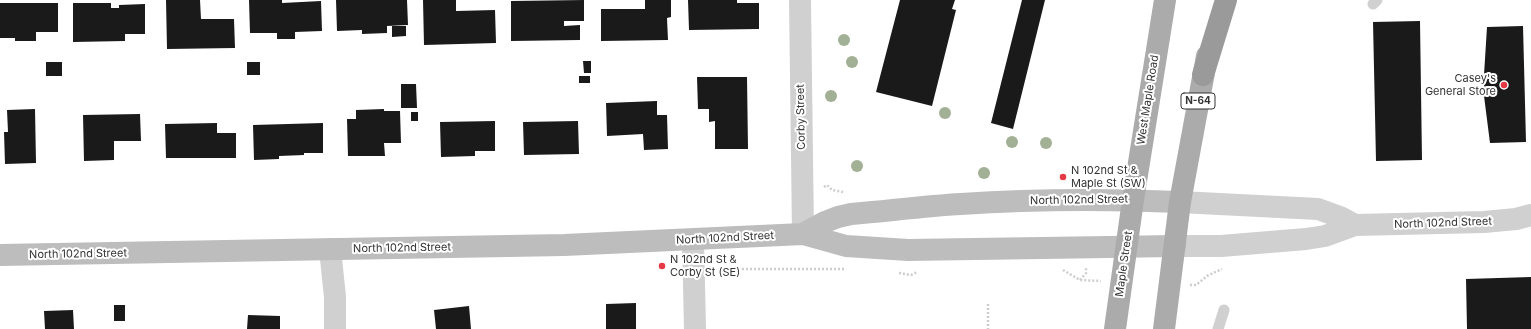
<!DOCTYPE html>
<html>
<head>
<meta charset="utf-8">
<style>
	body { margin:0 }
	canvas { display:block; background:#fff }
</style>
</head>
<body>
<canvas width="1531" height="329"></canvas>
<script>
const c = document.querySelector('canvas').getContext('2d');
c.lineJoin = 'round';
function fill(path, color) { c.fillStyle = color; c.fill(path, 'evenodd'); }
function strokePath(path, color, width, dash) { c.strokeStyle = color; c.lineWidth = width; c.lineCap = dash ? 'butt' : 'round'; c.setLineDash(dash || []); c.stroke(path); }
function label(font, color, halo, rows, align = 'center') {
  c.font = font + ' Inter,sans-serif'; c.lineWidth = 4; c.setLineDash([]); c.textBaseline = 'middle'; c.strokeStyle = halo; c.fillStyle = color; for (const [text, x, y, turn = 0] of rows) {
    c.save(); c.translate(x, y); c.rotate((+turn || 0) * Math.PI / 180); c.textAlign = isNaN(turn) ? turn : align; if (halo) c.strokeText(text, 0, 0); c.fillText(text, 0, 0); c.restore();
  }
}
fill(new Path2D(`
	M166 0H200L201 19H234L235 48 167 49Z
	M249 0H282V3L321 1 322 31 295 32V39H277V33H250Z
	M336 0H407L408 25 387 26V33L362 34V30L337 31Z
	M423 0H456V11L495 10 496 43 424 45Z
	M584 0V21H564V26L580 25V40L511 41V1Z
	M645 0H671V17L667 18 668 40 601 41V9H645Z
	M688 0H737V3H759V29L689 30Z
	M900 0H955L952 9 956 10 932 106 876 92Z
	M1022 0H1045L1013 129 991 123Z
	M0 3H58V32H36V41H15V38H0Z
	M73 3H111V8H119V5L145 4V34H125V41L73 42Z
	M1420 21 1422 160 1376 161 1373 22Z
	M392 26H406V36L392 37Z
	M1523 26 1526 142 1490 143 1484 96V75L1487 27Z
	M583 61H591V73H584Z
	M46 62H62V76H46Z
	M247 62H260V75H247Z
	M579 76H590V83H579Z
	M697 77H747L748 149H715V121L709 122V109H698Z
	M401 84H416L417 108H401Z
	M657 101V115H667L668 149 644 150 643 134 607 136 606 103Z
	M35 109 36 163 5 164 4 132H8L7 110Z
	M384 109V111H400L401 143H384L385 156H348L347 119H356V110Z
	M411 112H418V121H411Z
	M140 114 141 141H114V160L84 161 83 115Z
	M495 121V151H475V156L441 157 440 122Z
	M578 121 579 154 524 155 523 122Z
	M217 123V133H236V158H166L165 124Z
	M323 123V153H304V155L279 156V159L254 160 253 125Z
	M1531 277V329H1467L1466 279Z
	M636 303V329H606V304Z
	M114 305H125V321H114Z
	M469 306 471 329H436L434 310Z
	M73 310 74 329H45L44 311Z
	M248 315 280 316V329H247Z`), '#1a1a1a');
strokePath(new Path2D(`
	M824 187 827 185 832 190 843 192
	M714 269H845
	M1063 270 1080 280 1101 281
	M899 273 911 275 917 272
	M1080 280 1086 273V268
	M1190 285H1196L1207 276 1222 269
	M988 304V329`), '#cdcdcd', 2.5, [2, 2]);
strokePath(new Path2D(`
	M1373 4 1377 0
	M1218 329 1224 310`), '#d0d0d0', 11);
strokePath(new Path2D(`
	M800 0 803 234
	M1180 202 1318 209 1340 217 1355 225
	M693 240 695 329
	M1175 246H1221L1306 239 1325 236 1355 225 1484 222 1516 219 1531 215
	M330 249 335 297V329`), '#d0d0d0', 22);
strokePath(new Path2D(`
	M803 234 825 222 838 217 851 214C888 211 924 206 961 204 1034 199 1107 199 1180 202
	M0 255 564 245 803 234 846 246 908 250 1175 246`), '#bdbdbd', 22);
strokePath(new Path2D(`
	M1115 329 1133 200 1165 0
	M1164 329 1180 202 1207 56`), '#ababab', 22);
strokePath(new Path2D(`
	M1203 75 1226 0`), '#9a9a9a', 22);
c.fillStyle = '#a2b095';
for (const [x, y] of [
	[844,40],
	[852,62],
	[831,96],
	[945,113],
	[1012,142],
	[1046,143],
	[857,166],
	[984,173]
]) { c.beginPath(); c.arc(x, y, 6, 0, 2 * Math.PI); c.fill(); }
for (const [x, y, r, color] of [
	[1504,85,4,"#e63946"],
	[1063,177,4,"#e63946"],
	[662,266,4,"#e63946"]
]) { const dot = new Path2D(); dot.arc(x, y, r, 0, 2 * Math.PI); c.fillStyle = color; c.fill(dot); strokePath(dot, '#fff', 1.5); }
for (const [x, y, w] of [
	[1198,101,34]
]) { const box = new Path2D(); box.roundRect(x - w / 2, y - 8, w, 16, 3); c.fillStyle = '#fff'; c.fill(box); strokePath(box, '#333', 1); }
label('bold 10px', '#333', null, [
	["N-64",1198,101]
]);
label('11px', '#333', '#fff', [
	["Casey's",1496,79,"right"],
	["General Store",1496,92,"right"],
	["N 102nd St &",1071,171],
	["Maple St (SW)",1071,184],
	["N 102nd St &",670,260],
	["Corby St (SE)",670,273]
], 'left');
label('11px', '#333', '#fff', [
	["West Maple Road",1148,100,-81],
	["Corby Street",801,117,-91],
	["North 102nd Street",1079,200,-1],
	["North 102nd Street",1443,223,-2],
	["North 102nd Street",725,238,-3],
	["North 102nd Street",402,248,-1],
	["North 102nd Street",78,254,-1],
	["Maple Street",1124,264,-82]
]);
</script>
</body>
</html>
